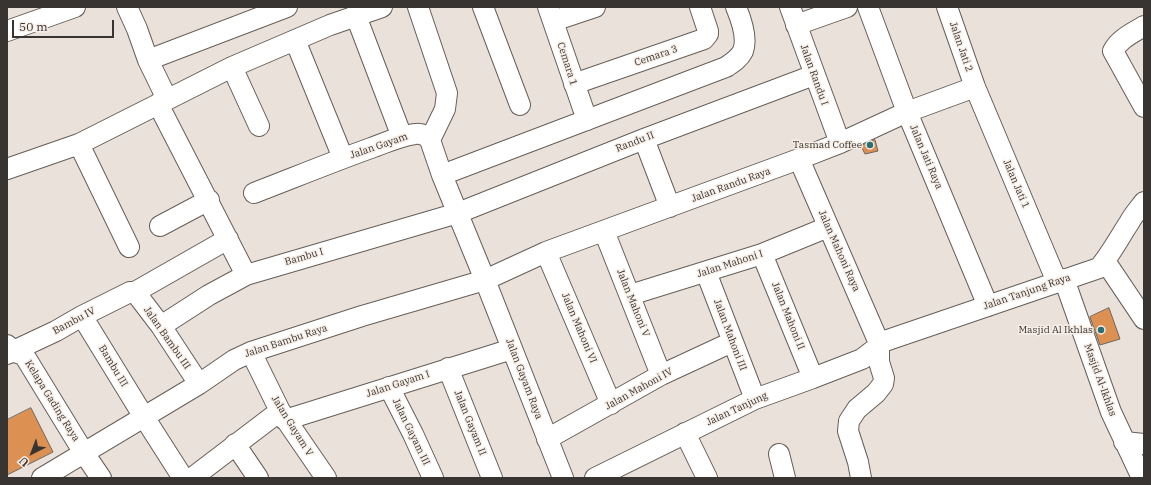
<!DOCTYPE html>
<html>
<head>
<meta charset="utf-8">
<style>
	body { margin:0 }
	#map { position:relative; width:1151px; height:485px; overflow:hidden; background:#eae1da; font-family:"IBM Plex Serif",serif }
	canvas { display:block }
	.frame { position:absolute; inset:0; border:8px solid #383431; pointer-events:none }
	.north { position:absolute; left:12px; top:433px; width:40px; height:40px; -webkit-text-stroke:3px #f7eee7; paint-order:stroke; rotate:222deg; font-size:11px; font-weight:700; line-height:16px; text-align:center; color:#383431 }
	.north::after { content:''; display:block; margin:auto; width:14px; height:18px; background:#383431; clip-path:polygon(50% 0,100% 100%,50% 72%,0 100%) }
	.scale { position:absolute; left:12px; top:20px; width:102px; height:18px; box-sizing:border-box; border:2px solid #383431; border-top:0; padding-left:5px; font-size:12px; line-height:14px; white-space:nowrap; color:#383431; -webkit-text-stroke:3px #f7eee7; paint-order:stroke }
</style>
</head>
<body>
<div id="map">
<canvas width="1151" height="485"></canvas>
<div class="frame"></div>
<div class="north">U</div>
<div class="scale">50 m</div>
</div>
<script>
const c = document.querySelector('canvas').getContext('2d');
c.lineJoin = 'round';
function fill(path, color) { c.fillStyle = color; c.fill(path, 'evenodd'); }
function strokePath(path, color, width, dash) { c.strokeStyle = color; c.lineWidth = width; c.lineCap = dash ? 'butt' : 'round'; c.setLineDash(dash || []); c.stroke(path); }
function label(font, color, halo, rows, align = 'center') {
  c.font = font + ' "IBM Plex Serif",serif'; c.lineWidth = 3; c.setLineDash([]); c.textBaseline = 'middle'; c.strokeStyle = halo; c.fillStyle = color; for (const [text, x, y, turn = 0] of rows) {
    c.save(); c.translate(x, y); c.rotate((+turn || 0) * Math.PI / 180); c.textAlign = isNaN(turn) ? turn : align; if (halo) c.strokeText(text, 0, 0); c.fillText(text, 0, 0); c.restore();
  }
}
const building = new Path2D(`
	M875 140 878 151 865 154 861 146Z
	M1109 308 1120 339 1100 345 1090 317Z
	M31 408 53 452 7 475V420Z`);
fill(building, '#dc9152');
strokePath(building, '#6d655f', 1);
const minor = new Path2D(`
	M127 7 137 29 148 60 167 99
	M418 7 447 93 445 109 430 140
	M483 7 520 105
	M548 7 587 120
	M790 7 840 143
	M868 7 907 112 988 306
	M947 7 975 87 1057 282
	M356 16 402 137
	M553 21 595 7
	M796 25 847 7
	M1144 26C1133 33 1119 39 1113 51L1144 107
	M7 31 75 7
	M295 40 343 158
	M148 60 287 7
	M232 67 259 126
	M574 84 704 39 708 34V31L700 7
	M158 104 246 275
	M644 139 670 207
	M79 144 129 247
	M799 159 879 343V362L884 378 883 384 876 393 857 409 849 421 848 431 858 462 861 478
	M7 169 79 144 232 67 330 25 382 7
	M442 175 726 67C732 63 739 59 743 51 748 38 741 19 736 7
	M254 193C293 178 332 162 371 148 385 143 400 136 415 134 421 133 426 135 430 140L442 175 485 280 563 478
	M160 226 209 200
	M604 231 661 375
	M546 252 611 404
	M762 254 813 378
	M1105 261 1144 319
	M706 272 755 399
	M1064 279 1111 412 1142 478
	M135 292 161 326 199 384
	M135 292 228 239
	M630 295 762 254 828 227
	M82 316 144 417 183 478
	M161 326 209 295 246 275 458 213 644 139 814 75
	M879 343 1099 268C1111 254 1119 238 1129 223 1133 215 1139 209 1144 202
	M7 345 14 352 24 355 84 453 101 478
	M251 352 280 411 326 478
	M7 354 56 331 82 316 130 292H135
	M448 368 492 478
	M389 387 413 434 433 478
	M285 420 512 349
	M685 433 707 478
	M547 439 661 375 732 342
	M1124 442 1144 444
	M235 444 258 478
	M779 454 785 478
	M42 478 199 384 234 360 251 352 362 316 485 280 546 252 799 159 840 143 907 112 975 87
	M192 478 280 411
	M595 478 755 399 813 378 862 359 875 349 879 343`);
strokePath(minor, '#665e58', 22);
strokePath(minor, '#fff', 20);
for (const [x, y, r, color] of [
	[870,145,4,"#277173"],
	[1101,330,4,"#277173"]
]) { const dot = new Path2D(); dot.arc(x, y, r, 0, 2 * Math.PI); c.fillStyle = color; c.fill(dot); strokePath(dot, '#f7eee7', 1.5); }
label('10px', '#383431', '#f7eee7', [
	["Jalan Jati 2",961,47,71],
	["Cemara 3",656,56,-19],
	["Cemara 1",567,64,72],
	["Jalan Randu I",814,75,70],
	["Randu II",635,142,-21],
	["Jalan Gayam",379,146,-19],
	["Jalan Jati Raya",926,157,67],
	["Jalan Jati 1",1016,184,67],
	["Jalan Randu Raya",731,185,-20],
	["Jalan Mahoni Raya",839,251,66],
	["Bambu I",304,257,-16],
	["Jalan Mahoni I",730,264,-18],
	["Jalan Tanjung Raya",1027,292,-19],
	["Jalan Mahoni V",633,303,68],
	["Jalan Mahoni II",788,316,68],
	["Bambu IV",74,321,-28],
	["Jalan Mahoni VI",579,328,67],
	["Jalan Mahoni III",730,335,69],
	["Jalan Bambu III",167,338,55],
	["Jalan Bambu Raya",286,341,-18],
	["Bambu III",113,366,59],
	["Jalan Gayam Raya",524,379,69],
	["Masjid Al-Ikhlas",1100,380,70],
	["Jalan Gayam I",398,384,-18],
	["Jalan Mahoni IV",639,389,-29],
	["Kelapa Gading Raya",52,401,58],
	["Jalan Tanjung",737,409,-25],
	["Jalan Gayam II",470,423,68],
	["Jalan Gayam V",292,426,58],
	["Jalan Gayam III",411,432,64]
]);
label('10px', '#383431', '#f7eee7', [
	["Tasmad Coffee",862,145],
	["Masjid Al Ikhlas",1093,330]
], 'right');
</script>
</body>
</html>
